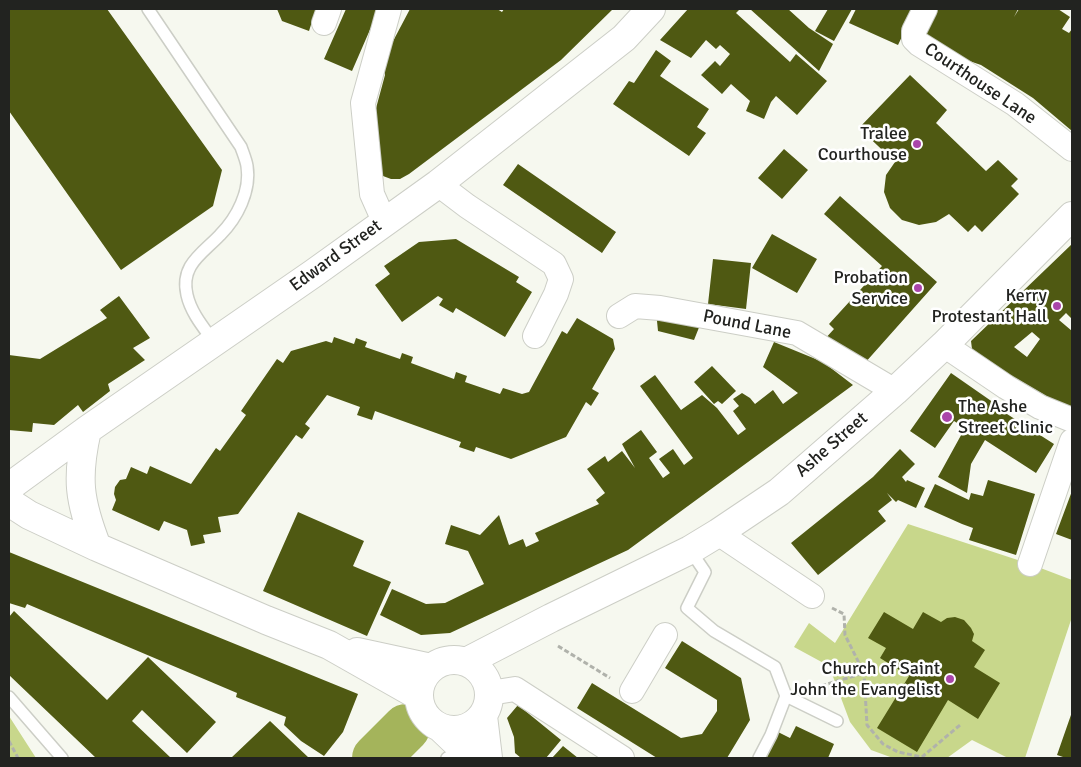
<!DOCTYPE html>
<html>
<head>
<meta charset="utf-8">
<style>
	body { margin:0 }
	#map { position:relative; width:1081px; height:767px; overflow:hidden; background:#f6f8ef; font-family:Signika,sans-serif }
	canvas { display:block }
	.frame { position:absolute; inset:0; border:10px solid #222320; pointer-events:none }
</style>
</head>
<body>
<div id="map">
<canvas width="1081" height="767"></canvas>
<div class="frame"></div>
</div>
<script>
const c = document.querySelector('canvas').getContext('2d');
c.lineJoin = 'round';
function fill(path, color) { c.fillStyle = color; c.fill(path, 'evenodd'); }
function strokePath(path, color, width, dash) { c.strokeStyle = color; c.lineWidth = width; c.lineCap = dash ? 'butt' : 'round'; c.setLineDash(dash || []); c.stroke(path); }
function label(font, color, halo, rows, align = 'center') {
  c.font = font + ' Signika,sans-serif'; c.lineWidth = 5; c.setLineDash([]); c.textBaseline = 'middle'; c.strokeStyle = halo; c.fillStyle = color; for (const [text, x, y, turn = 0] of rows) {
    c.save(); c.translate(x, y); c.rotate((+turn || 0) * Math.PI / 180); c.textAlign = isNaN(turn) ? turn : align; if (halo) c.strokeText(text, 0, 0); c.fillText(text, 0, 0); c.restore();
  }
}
fill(new Path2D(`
	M908 524 1030 564 1072 580V617L1025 758H1008L972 740 947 758H893L871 750 850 722 829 666 794 647 809 623 835 643Z
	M9 716 36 758H9Z`), '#c8d78b');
strokePath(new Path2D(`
	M376 758 406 728`), '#a4b45b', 48);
fill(new Path2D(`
	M9 9H107L222 170 213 206 121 270 9 111Z
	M277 9H316L309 31 282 21Z
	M346 9H379L352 71 324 59Z
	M410 9H497L502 12 504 9H613L561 60 409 174 400 179H391L383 176 375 169V112L385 75 382 62Z
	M688 9H740L736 13 790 62 796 54 827 81 797 115 776 96 771 102 764 119 746 111 750 101 731 84 722 94 701 75 715 61 720 66 730 54 720 45 716 49 706 40 691 58 660 40Z
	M750 9H788L809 28 833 44 819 71Z
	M828 9H852L834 41 815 31Z
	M856 9H915L898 45 849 23Z
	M931 9H1018L1014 17 1019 9H1058L1070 17 1062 29 1069 33 1072 29V131L1033 98 981 65 943 52 917 38Z
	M656 50 671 61 660 76 709 109 697 127 706 133 689 156 613 104 629 81 634 83Z
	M910 75 947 110 936 123 986 171 998 160 1018 179 1011 186 1019 194 982 232 975 225 968 232 949 214 936 222 919 225 902 220 890 208 884 192 886 175 895 162 859 128Z
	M784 149 808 170 782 199 758 178Z
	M518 164 616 232 602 253 503 185Z
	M840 196 937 282 864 364 823 341 834 329 829 324 882 266 824 214Z
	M772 234 817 259 797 293 752 268Z
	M456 239 519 277 516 282 532 292 505 337 456 308 453 313 439 305 443 299 438 296 402 322 375 285 390 274 384 266 419 242Z
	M1072 244V319L1066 313 1059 320 1072 331V408L1065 407 993 365 972 349 971 341ZM1032 332 1040 339 1027 357 1014 347Z
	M713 259 751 263 746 309 708 304Z
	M119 296 150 338 133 348 145 360 108 384 110 391 83 412 78 405 54 425 33 423 32 432 9 430V355L40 359 107 318 100 310Z
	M658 316 700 325 694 340 658 331 657 321Z
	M577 318 613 339 615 349 592 389 599 393 591 406 586 402 566 437 511 459 476 447 474 452 459 447 461 442 375 411 372 420 357 415 360 407 327 395 305 424 310 428 302 439 296 435 238 514 218 517 221 532 203 535 205 543 191 546 187 530 164 521 159 531 112 510 116 500 114 494 115 487 120 480 126 479 131 467 147 474 150 466 191 484 216 448 220 451 246 415 241 411 277 359 283 363 291 351 326 341 332 343 334 337 354 344 356 338 367 342 365 347 400 359 402 353 413 357 411 363 454 379 456 372 467 376 465 382 500 394 503 388 522 394 529 392 562 331 567 334Z
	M774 342 823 362 853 385 628 550 450 633 421 635 380 615 392 589 426 604 445 603 484 584 468 551 445 544 451 525 480 535 499 515 509 545 523 539 526 547 539 541 535 533 599 504 596 500 605 493 587 469 605 456 608 462 622 451 635 468 622 444 641 430 657 452 649 458 663 478 670 473 659 459 673 449 684 465 693 458 640 386 655 375 681 410 702 395 717 408 738 435 746 429 733 411 739 406 733 399 742 393 750 398 755 404 773 390 783 404 798 393 763 367Z
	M712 366 736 391 722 404 718 401 714 404 694 382Z
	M951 373 997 405 996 407 1054 444 1036 473 985 440 971 464 967 493 938 477 965 428 954 421 935 448 910 431Z
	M900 449 915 464 902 477 906 482 907 480 925 488 916 508 898 500 896 502 887 493 892 500 878 511 886 521 818 575 791 543 873 477Z
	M988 480 1035 494 1016 555 969 540 973 528 962 524 924 507 935 484 969 500 971 493 983 496Z
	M1072 491V540L1056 534Z
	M298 512 364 541 353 566 391 582 367 636 263 591Z
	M9 552 358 694 343 732 324 756 301 741 284 725 286 717 236 697 237 693 27 604 25 608 9 603Z
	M14 611 107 700 148 657 216 722 187 753 142 710 132 721 171 758H96L9 675V617Z
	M884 612 913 629 923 612 941 622 947 618 955 617 964 620 971 628 974 634 972 641 985 650 974 667 1000 683 978 719 948 700 917 752 877 728 909 676 880 658 886 648 868 638Z
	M682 641 741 678 750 720 727 758H657L577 708 592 683 681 738 702 734 717 711V700L665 668Z
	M518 705 561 740 546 758H521L515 753 514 737 507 718Z
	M1072 712V758H1066L1057 755Z
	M270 721 309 758H231Z
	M796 726 834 744 828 758H765L778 732 790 738Z
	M563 746 578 758H552Z`), '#4f5912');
const lane = new Path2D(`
	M148 9 241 147C243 153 246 160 247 166 251 191 237 218 220 235 202 254 180 265 187 295 191 313 204 328 214 342
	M690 550 705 572 687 608 714 631 775 667 786 696 837 721
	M9 697 62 758
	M447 758 463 749
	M759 758 771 735 786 696`);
const street = new Path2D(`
	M925 9 914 31V39L919 44 1015 104 1072 149
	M324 23 329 9
	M438 184 467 206 554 264 561 279 556 294 535 336
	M384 221 372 194 363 103 389 9
	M619 316 635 306 660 308 797 333 895 391
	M944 345 1006 387 1040 407 1072 420
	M718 533 812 596
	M1030 564 1072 441
	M632 691 665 635
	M490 693 515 689 622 758`);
const secondary = new Path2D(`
	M87 430C76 478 79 501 97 547
	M9 487 87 430 314 273 438 184 624 38 651 9
	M9 502 29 515 97 547 266 620 329 645 419 696
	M357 652 431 668
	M419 695a35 35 0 1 1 70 0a35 35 0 1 1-70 0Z
	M466 662 551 618 690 550 718 533 779 492 895 391 944 345 1072 216
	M483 716 488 758
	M442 729 463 749 469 758`);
strokePath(lane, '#cccec6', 14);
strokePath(street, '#cccec6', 26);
strokePath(secondary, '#cccec6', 30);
strokePath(new Path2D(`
	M832 608 844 614 845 635 864 673 867 725 883 744 898 752 922 757 960 725
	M558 646 610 678
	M814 688 864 673
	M9 741 18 758`), '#b0b2ab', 3, [5, 2.5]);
strokePath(lane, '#fff', 11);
strokePath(street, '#fff', 24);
strokePath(secondary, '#fff', 28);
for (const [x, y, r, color] of [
	[917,144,5,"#aa45aa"],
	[918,288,5,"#aa45aa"],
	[1057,306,5,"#aa45aa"],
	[947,417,6,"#aa45aa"],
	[950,679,5,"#aa45aa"]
]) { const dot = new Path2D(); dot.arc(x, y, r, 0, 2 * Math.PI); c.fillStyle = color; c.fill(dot); strokePath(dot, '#fff', 2); }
label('18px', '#222320', '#fff', [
	["Courthouse Lane",980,84,34],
	["Edward Street",336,256,-36],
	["Pound Lane",747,325,11],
	["Ashe Street",832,445,-41]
]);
label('18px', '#222320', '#fff', [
	["Tralee",907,134],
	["Courthouse",907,155],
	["Probation",908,278],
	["Service",908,299],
	["Kerry",1047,296],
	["Protestant Hall",1047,317],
	["The Ashe",958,407,"left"],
	["Street Clinic",958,428,"left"],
	["Church of Saint",940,669],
	["John the Evangelist",940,690]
], 'right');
</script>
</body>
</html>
